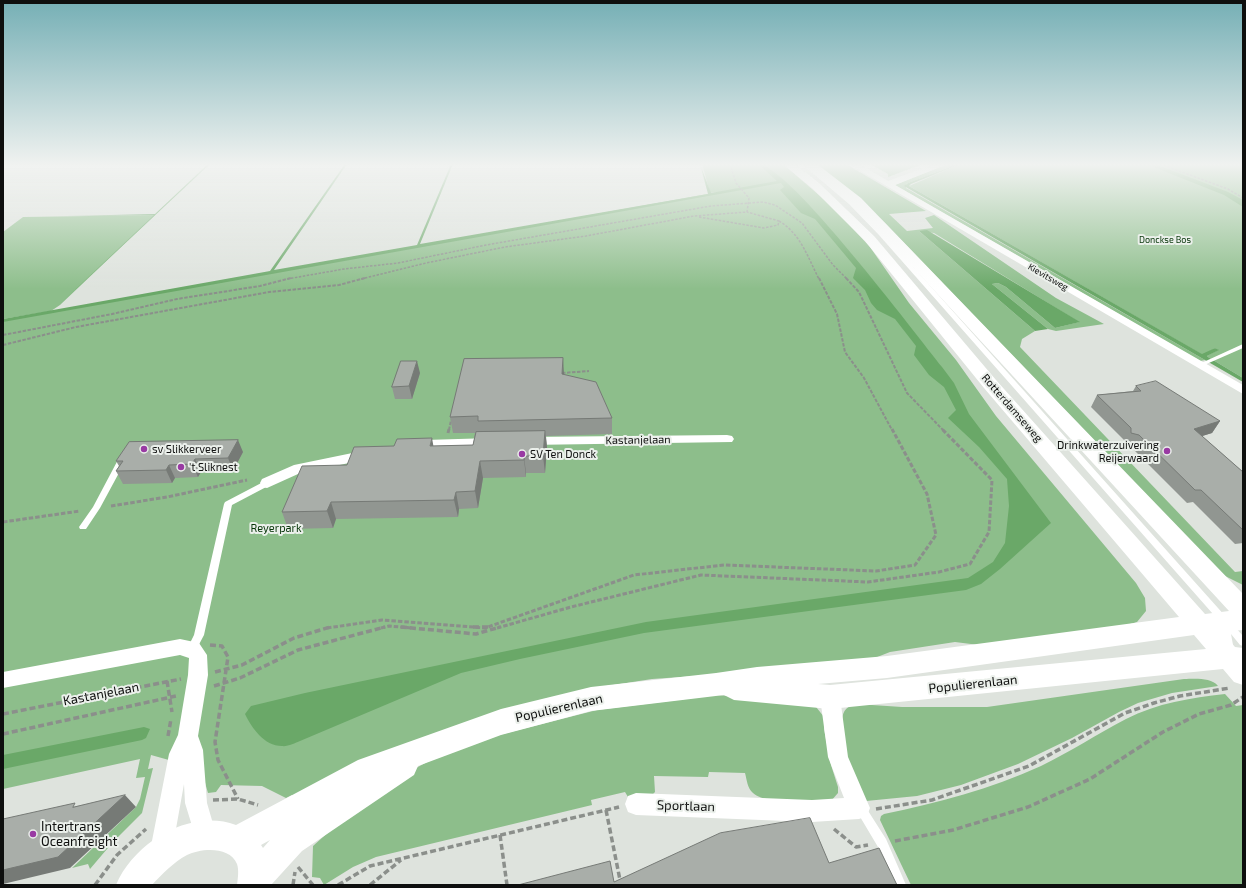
<!DOCTYPE html>
<html>
<head>
<meta charset="utf-8">
<style>
	body { margin:0 }
	#map { position:relative; width:1246px; height:888px; overflow:hidden; background:#dee3dd; font-family:"Exo 2",sans-serif }
	canvas { display:block }
	.frame { position:absolute; inset:0; border:4px solid #0e0f0e; pointer-events:none }
</style>
</head>
<body>
<div id="map">
<canvas width="1246" height="888"></canvas>
<div class="frame"></div>
</div>
<script>
const c = document.querySelector('canvas').getContext('2d');
c.lineJoin = 'round';
function fill(path, color) { c.fillStyle = color; c.fill(path, 'evenodd'); }
function strokePath(path, color, width, dash) { c.strokeStyle = color; c.lineWidth = width; c.lineCap = dash ? 'butt' : 'round'; c.setLineDash(dash || []); c.stroke(path); }
function label(font, color, halo, rows, align = 'center') {
  c.font = font + ' "Exo 2",sans-serif'; c.lineWidth = 4; c.setLineDash([]); c.textBaseline = 'middle'; c.strokeStyle = halo; c.fillStyle = color; for (const [text, x, y, turn = 0] of rows) {
    c.save(); c.translate(x, y); c.rotate((+turn || 0) * Math.PI / 180); c.textAlign = isNaN(turn) ? turn : align; if (halo) c.strokeText(text, 0, 0); c.fillText(text, 0, 0); c.restore();
  }
}
fill(new Path2D(`
	M702 164H783L834 208 870 247 909 303 956 360 996 416 1136 583 1145 598 1146 611 1137 622 1120 627 995 647 955 642 890 652 857 665 652 679 587 689 295 801 292 795 286 798 262 786 221 785 216 792 208 793 201 769 151 755 148 769 153 768 142 813 113 842 90 869 88 864 72 868 136 807 140 799 145 777 136 778 140 759 3 789V321L718 192 710 193Z
	M815 164H846L926 211 889 214 907 231 933 228 925 218 934 215 1056 298 1104 324 1056 331 1048 329 992 284 998 283 1006 287 1055 328 1079 322 934 233 919 231 1035 331 1022 339 1020 347 1235 572 1243 571V585L1225 576 1209 560 884 222Z
	M870 164H923L888 177V174Z
	M948 164H957L906 184V188L1205 360 1200 361 895 185Z
	M960 164H1243V378L1208 357 1207 356 1218 350 1215 348 1203 355 909 186Z
	M155 215 60 305 51 311 3 319V232L23 217Z
	M1184 679C1194 679 1211 677 1218 686L1172 693 1138 703 1119 712 1072 738 1018 764 961 785 917 796 866 801 847 760 842 720C843 710 847 706 857 704L902 707H987Z
	M1225 694 1236 706 1243 705V885H911L880 820 881 816 884 814C938 803 990 789 1041 766 1070 752 1097 734 1126 719 1157 703 1191 698 1225 694Z
	M717 695 813 703 824 717V729L831 765 838 787V793L831 801C813 801 766 805 753 793 747 788 747 780 745 773L709 772 708 777 654 776 655 792 652 795 628 797 625 792 591 800 592 805 376 857 353 867 324 885 320 878 312 877 313 846 374 791 427 762 495 736 597 710Z`), '#8dbe8b');
fill(new Path2D(`
	M208 164H210L60 304 154 215 66 216 155 214Z
	M345 164H347L274 270 417 245 451 164H453L420 244 708 194 700 164 711 193 777 181 758 164C788 164 917 336 942 367L954 383 969 414 1051 523 1000 569 981 584 966 590 644 633 520 659 461 673 300 741C295 743 287 747 282 746 264 746 252 728 245 714L251 706 305 693 646 622 968 578 993 562 1005 543 1009 506 1007 479 979 447 948 418 956 410 944 387 929 375 914 355 916 346 895 319 877 310 871 303 865 290 853 278 856 268 815 219 801 213 780 190 784 187 781 183 3 322V319L270 271Z
	M957 164H961L911 184 909 186 1202 354 1215 348 1219 350 1207 356 1208 357 1243 378V382L904 186 908 183Z
	M1146 164H1155L1228 192 1243 200V207L1224 195Z
	M927 230 1080 322 1055 328 1006 287 998 283 992 284 1048 329 1035 331 919 231Z
	M144 727 150 729 146 738 142 740 3 769V755Z`), '#6aa868');
strokePath(new Path2D(`
	M1160 164 1228 189 1243 198
	M699 217 764 228 778 225 779 221 747 212
	M779 221C801 234 808 258 819 279
	M287 279 344 269 398 263 486 245 711 206 763 202 775 205 802 223 833 265 847 279
	M361 279 426 263 505 247 586 236 694 216 747 212 749 198 736 183 730 164`), '#8b8f8b', 1.5, [2.5, 1.5]);
strokePath(new Path2D(`
	M819 278 837 314 845 352 864 378 892 430
	M846 278 859 292 907 393 943 430
	M3 335 112 314 177 299 260 286 291 278
	M3 345 76 327 269 292 339 285 365 278
	M562 373 589 371
	M449 430 451 420`), '#8b8f8b', 2, [3.5, 1.5]);
strokePath(new Path2D(`
	M448 433 449 429
	M111 506 167 497 247 480
	M3 522 80 511
	M327 628 382 620 485 628 634 575 724 565 876 571 915 565 936 535 927 494 892 429
	M381 628 389 626 412 628
	M497 628 571 607 701 575 868 582 939 572 970 564 989 532 992 480 942 429`), '#8b8f8b', 3, [4.5, 2]);
strokePath(new Path2D(`
	M401 627 476 634 500 627
	M473 627H488
	M210 645 222 646 228 657 215 742 218 760 238 799
	M215 672 242 665 294 638 330 627
	M167 681 172 712
	M214 686 240 678 298 650 385 627
	M3 714 181 679
	M3 734 176 696
	M168 736 171 719
	M213 800 238 799 258 805
	M876 809 932 800 1029 766 1125 713 1154 703 1180 696 1230 688
	M606 810 621 885
	M834 829 856 847 868 845
	M500 835 507 885
	M895 841 953 830 1028 807 1090 779 1163 732 1199 714 1231 705 1243 697
	M298 867 313 885
	M95 885 117 855 146 829
	M293 885 295 872
	M338 885 370 866 619 807
	M370 885 401 860`), '#8b8f8b', 3.5, [6, 3]);
fill(new Path2D(`
	M802 164H807L853 202 883 233 1243 636V646L1240 645 1231 634 1233 645 1231 648 1228 649 1225 648 1220 622 879 235 849 204Z
	M1243 344V348L1202 366H1198L1197 365Z
	M120 456H126L127 458 100 508 86 529H80L79 527 93 507Z
	M267 480 271 483 270 485 232 505 204 635 195 652 192 653 189 652 187 649 194 635 224 504 225 502Z
	M861 805 865 806 886 839 906 885H894L878 847 856 810 857 806Z`), '#fff');
fill(new Path2D(`
	M849 164H859L888 181 935 164H947L895 185 1243 385V394Z
	M727 435 732 436 734 439 732 442 527 445 522 444 520 441 522 438 527 437Z
	M492 438 497 439 499 442 497 445 413 451 408 449 406 446 408 443 425 440Z
	M367 450 372 452 374 455 372 458 298 474 267 488 262 487 260 483 262 479 294 465Z
	M180 639 199 643 207 655 208 675 198 736 203 750 207 803 216 834 213 842 205 845 197 842 185 803 184 784 172 851 169 859 161 862 153 859 150 851 169 754 178 735 188 675 189 658 180 655 3 688V672Z
	M830 688 837 691 840 697 848 757 870 808 867 816 859 819 812 822 636 815 628 812 625 804 628 796 636 793 812 800 844 798 828 757 820 697 823 691Z`), '#fff');
fill(new Path2D(`
	M783 164H795L820 184 874 236 996 380 1205 614 1229 611 886 238 853 204 805 164H817L861 198 1243 594V630L1222 632 1235 647 1243 648V685L1234 682 1223 669 830 709 734 700 724 695 591 711 501 735 418 766 414 775 302 851 271 885H237C238 878 239 870 237 864 230 846 201 848 187 855 174 862 162 874 152 885H116C134 842 191 808 236 825L358 760 501 709 591 687 716 673 757 667 887 656 1179 617 984 388 865 241 812 188ZM1194 635 1206 649 830 685 818 684 887 678ZM270 840 263 848 261 845Z`), '#fff');
fill(new Path2D(`
	M420 373 412 399H395L392 387Z
	M564 375 612 418V434L546 436 547 447 545 473H526V477L483 478 478 508 459 509 458 517 336 519 333 528 288 529 282 512 347 465 433 446 473 445 475 433H453L450 417Z
	M1136 386 1220 421 1212 433 1202 436 1243 472V543L1235 544 1193 502 1187 503 1132 448 1124 445V440L1091 407 1097 395 1133 391Z
	M243 452 233 471 201 472 198 477 175 478 172 483 123 484 116 471 119 466 116 461Z`), '#919691');
fill(new Path2D(`
	M563 358 564 374 563 390 562 374Z
	M417 361 420 373 412 399 409 386Z
	M1220 421 1212 433 1186 441 1194 429Z
	M545 431 547 447 545 473 543 456Z
	M432 438 435 455 430 446Z
	M238 440 243 452 233 471 228 458Z
	M524 456 526 473V477L524 460Z
	M195 459 201 472 198 477 192 464Z
	M480 461 483 478 478 508 475 491Z
	M169 465 175 478 172 483 166 470Z
	M456 492 459 509 458 517 454 500Z
	M331 502 336 519 333 528 327 511Z
	M125 795 136 807 70 868 3 884V870Z`), '#767a76');
const building = new Path2D(`
	M563 358 562 374 596 382 612 418 478 421V416L450 417 464 359Z
	M401 361H417L409 386 392 387Z
	M1156 381 1220 421 1194 429 1243 472V530L1201 490H1195L1139 435 1131 433V428L1097 395 1141 391 1136 386Z
	M545 431 543 456H524V460L480 461 475 491 456 492 454 500 331 502 327 511 282 512 302 466 347 465 354 447 394 446 397 439 432 438 430 446 473 445 476 432Z
	M238 440 228 458 195 459 192 464 169 465 166 470 116 471 123 461H116L129 442Z
	M125 795 58 857 3 870V819L75 803 73 807Z
	M810 818 829 863 879 848 897 885H518L610 861 614 882 720 833Z`);
fill(building, '#a9aea9');
strokePath(building, '#767a76', 1);
const sky = c.createLinearGradient(0, 0, 0, 289);
sky.addColorStop(0, '#75afb5');
sky.addColorStop(0.57, '#f0f2f0');
sky.addColorStop(1, '#f0f2f000');
c.fillStyle = sky;
c.fillRect(0, 0, 1246, 289);
for (const [x, y, r, color] of [
	[144,449,4,"#993aa3"],
	[1167,451,4,"#993aa3"],
	[522,454,4,"#993aa3"],
	[181,467,4,"#993aa3"],
	[33,834,4,"#993aa3"]
]) { const dot = new Path2D(); dot.arc(x, y, r, 0, 2 * Math.PI); c.fillStyle = color; c.fill(dot); strokePath(dot, '#ebf0eb', 1.5); }
label('9px', '#063408', '#ebf0eb', [
	["Donckse Bos",1165,240]
]);
label('9px', '#0e0f0e', '#ebf0eb', [
	["Kievitsweg",1048,277,30]
]);
label('11px', '#0e0f0e', '#ebf0eb', [
	["Rotterdamseweg",1012,408,49],
	["Kastanjelaan",638,440,-1]
]);
label('11px', '#0e0f0e', '#ebf0eb', [
	["Drinkwaterzuivering",1159,445,"right"],
	["Reijerwaard",1159,458,"right"],
	["sv Slikkerveer",152,449],
	["SV Ten Donck",530,454],
	["'t Sliknest",189,467]
], 'left');
label('11px', '#063408', '#ebf0eb', [
	["Reyerpark",276,528]
]);
label('13px', '#0e0f0e', '#ebf0eb', [
	["Populierenlaan",973,684,-6],
	["Kastanjelaan",101,694,-11],
	["Populierenlaan",559,708,-13],
	["Sportlaan",686,806,2]
]);
label('13px', '#0e0f0e', '#ebf0eb', [
	["Intertrans",41,827],
	["Oceanfreight",41,842]
], 'left');
</script>
</body>
</html>
